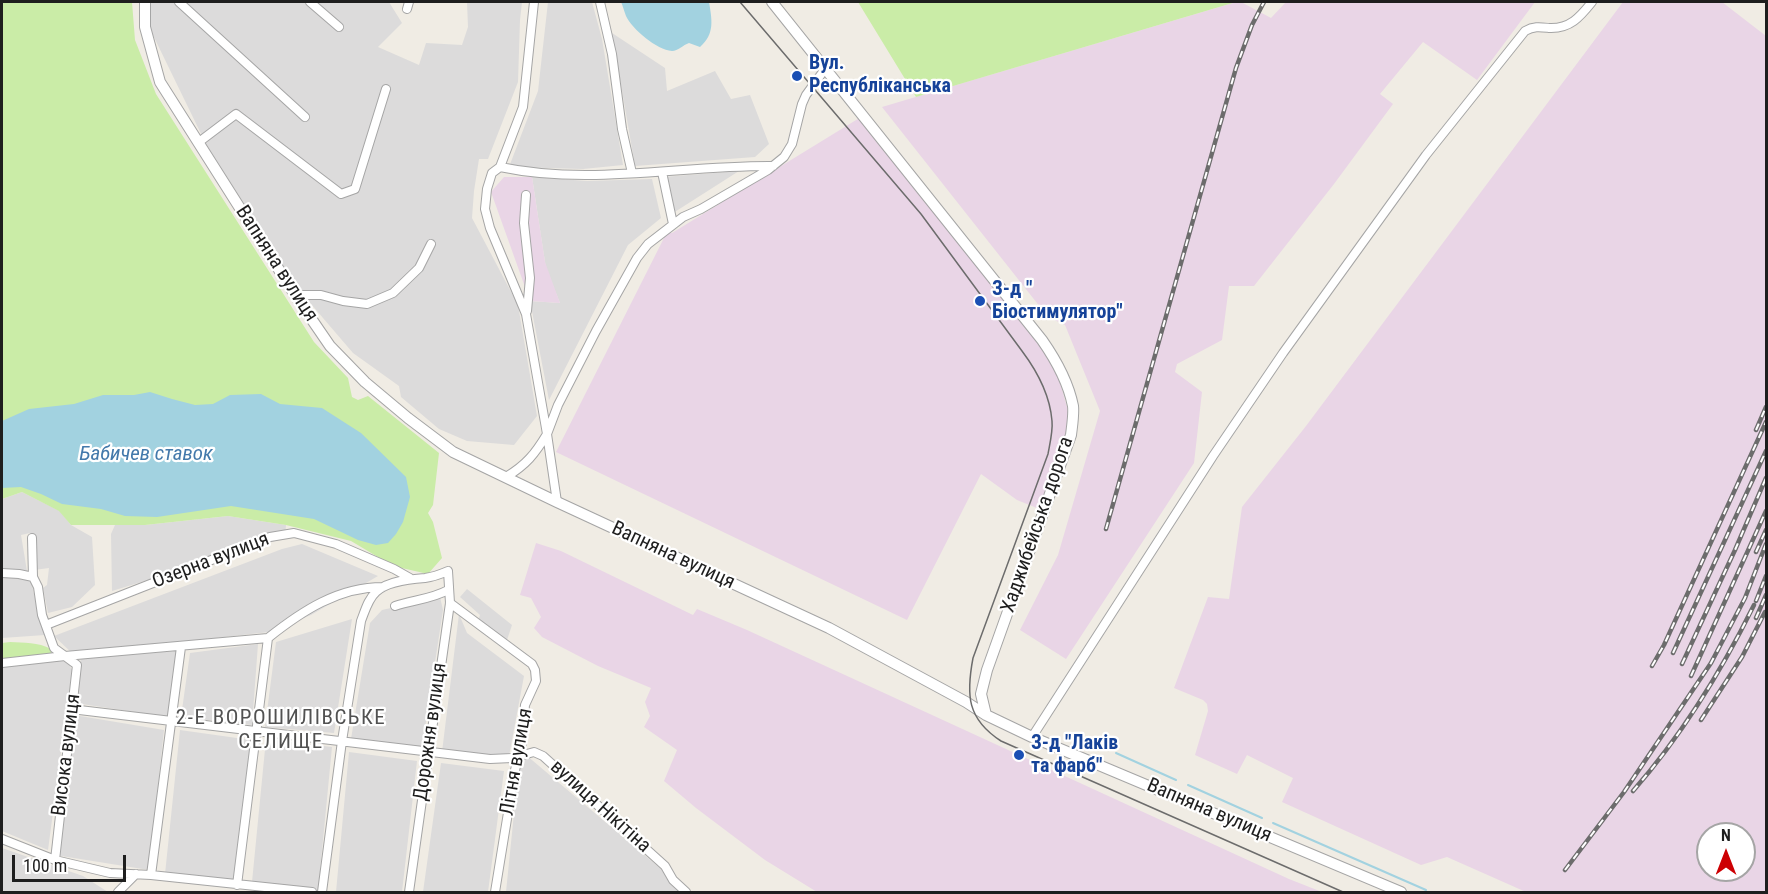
<!DOCTYPE html>
<html>
<head>
<meta charset="utf-8">
<style>
	body { margin:0 }
	#map { position:relative; width:1768px; height:894px; overflow:hidden; background:#f0ece4; font-family:"Roboto Condensed",sans-serif }
	canvas { display:block }
	.frame { position:absolute; inset:0; border:3px solid #1e1e1e; pointer-events:none }
	.north { position:absolute; left:1696px; top:822px; width:60px; height:60px; box-sizing:border-box; background:#fff; border:2px solid #a5a5a5; border-radius:50%; rotate:0deg; font-size:16px; font-weight:700; line-height:24px; text-align:center; color:#1e1e1e }
	.north::after { content:''; display:block; margin:auto; width:21px; height:27px; background:#cd0003; clip-path:polygon(50% 0,100% 100%,50% 72%,0 100%) }
	.scale { position:absolute; left:12px; top:855px; width:114px; height:27px; box-sizing:border-box; border:3px solid #1e1e1e; border-top:0; padding-left:8px; font-size:18px; line-height:21px; white-space:nowrap; color:#1e1e1e; -webkit-text-stroke:4px #fff; paint-order:stroke }
</style>
</head>
<body>
<div id="map">
<canvas width="1768" height="894"></canvas>
<div class="frame"></div>
<div class="north">N</div>
<div class="scale">100 m</div>
</div>
<script>
const c = document.querySelector('canvas').getContext('2d');
c.lineJoin = 'round';
function fill(path, color) { c.fillStyle = color; c.fill(path, 'evenodd'); }
function strokePath(path, color, width, dash) { c.strokeStyle = color; c.lineWidth = width; c.lineCap = dash ? 'butt' : 'round'; c.setLineDash(dash || []); c.stroke(path); }
function label(font, color, halo, rows, align = 'center') {
  c.font = font + ' "Roboto Condensed",sans-serif'; c.lineWidth = 4.5; c.setLineDash([]); c.textBaseline = 'middle'; c.strokeStyle = halo; c.fillStyle = color; for (const [text, x, y, turn = 0] of rows) {
    c.save(); c.translate(x, y); c.rotate((+turn || 0) * Math.PI / 180); c.textAlign = isNaN(turn) ? turn : align; if (halo) c.strokeText(text, 0, 0); c.fillText(text, 0, 0); c.restore();
  }
}
fill(new Path2D(`
	M150 2H389L402 23 378 47 419 65 426 43 462 45 468 27 467 2H522L520 20 518 82 488 159H479L474 191 472 218 518 305 537 416 514 445 467 441 439 429 401 397 399 386 353 353 299 290 206 144 150 29Z
	M548 2H592L602 39 623 165 583 169 509 167 538 91Z
	M612 33 665 68 667 91 715 71 731 99 750 95 769 144 755 157 635 166Z
	M739 171 670 215 663 177Z
	M532 177 587 181 652 179 661 218 628 245 549 400 530 301 560 303 546 269Z
	M22 492 60 511 71 525 92 537 95 585 72 607 48 613 43 588 47 585 49 568 34 570 30 533 21 535 27 571 2 568V499Z
	M228 516 286 525 285 538 112 591 111 534 115 525H145Z
	M302 544 378 576 311 615 269 632 73 654 54 636 282 549Z
	M2 577 31 579 37 609 45 635 2 638Z
	M467 589 512 625 506 643 478 621 480 615 460 597Z
	M440 597 443 610 422 748 351 739 370 623 382 610Z
	M459 614 467 633 524 676 509 756 442 752Z
	M352 619 334 733 265 727 276 642Z
	M258 644 252 725 181 717 190 653Z
	M177 651 168 717 75 703 81 657Z
	M67 660 72 670 48 850 2 831V667Z
	M74 715 164 730 149 870 55 855Z
	M180 730 251 740 234 882 165 874Z
	M266 739 332 747 318 892 252 882Z
	M349 752 417 761 402 892H336Z
	M526 755 667 874 684 892H506L519 764Z
	M441 763 504 771 488 892H423Z
	M2 848 83 876 108 892H2Z`), '#dcdbdb');
fill(new Path2D(`
	M1236 2H1241L1271 18 1286 2H1535L1477 80 1423 42 1380 94 1393 104 1334 184 1254 286H1229L1222 340 1177 364 1175 372 1202 392 1194 463 1066 659 1020 630 1058 555 1100 411 1065 325 1048 317 882 107Z
	M1623 2H1722L1766 36V892H1526L1447 857 1421 865 1282 802 1293 778 1247 755 1237 774 1195 755 1208 711 1207 704 1203 700 1174 688 1208 597 1229 599 1242 507 1306 426ZM1708 834H1744V870H1708Z
	M861 117 1055 364 1068 411 1066 435 1042 510 1017 500 981 474 907 620 556 452 667 232 672 233Z
	M504 177H532L545 262 560 303 530 301 491 192Z
	M536 543 561 551 693 615 697 609 747 630 1289 879 1322 892H817L765 860 696 808 664 781 677 750 644 727 650 716 645 702 651 688 598 666 542 637 534 628 541 617 531 598 520 595Z`), '#e9d5e6');
fill(new Path2D(`
	M2 2H132L135 40 156 94 314 342 348 378 352 397 358 400 368 396 439 453 433 505 428 513 433 522 442 558 428 574 393 566 351 541 286 525 228 516 145 525H71L59 511 22 492 2 499Z
	M858 2H1236L916 97Z
	M10 642C24 643 38 642 51 649V654L2 659V643Z`), '#caeca7');
fill(new Path2D(`
	M621 2H709C712 20 715 34 700 47L689 43C683 45 678 51 672 51 657 50 632 29 626 16 624 11 623 6 621 2Z
	M150 392 172 399 195 405 213 404 230 395 261 394 280 404 322 408 361 433 406 477 410 497 403 522 396 534 388 543 376 545 358 540 314 519 231 506 157 517 125 516 101 509 62 504 41 494 21 487 2 488V421L29 409 74 404 103 395H134Z`), '#a2d2e0');
strokePath(new Path2D(`
	M1116 753 1176 780
	M1188 785 1262 818
	M1273 823 1426 890`), '#a2d2e0', 2);
const minor = new Path2D(`
	M179 2 305 117
	M310 2 339 27
	M600 2 612 54 622 129 632 173
	M407 9 409 2
	M199 142 236 114 341 194 355 189 386 89
	M500 167C590 186 682 165 773 166
	M662 172 673 224
	M526 195 524 223 530 278 527 311
	M295 295H321L343 301 367 304 393 293 419 268 431 244
	M506 477C526 465 535 454 547 434L526 314 490 228 485 209 487 189 492 173 500 167 523 107 534 2
	M557 502 547 434 558 405 596 331 637 258 648 244 683 217 701 209 768 170 784 157 792 144 802 104 806 95 825 69
	M32 538 33 577 38 587 42 615 54 648 77 665 55 860
	M2 573 19 574 33 577
	M450 603 532 664 535 670 536 681 525 705 522 743 515 770 495 892
	M395 606C413 600 432 599 448 590
	M46 625 270 537 294 533 336 544 394 569 410 578
	M2 663 65 656 268 638C302 611 338 587 383 587
	M71 709 490 759 512 758 534 752 543 756 665 866 673 880 686 892
	M1032 737 1213 456 1283 353 1426 155 1525 31C1534 26 1540 27 1549 28 1570 29 1580 17 1592 2
	M2 839 55 860 110 873 151 875 312 892
	M151 875 181 647
	M237 885 268 638
	M118 892 136 874
	M322 892 342 741 361 621C365 611 368 599 376 592 387 581 411 579 425 578 433 577 441 574 448 571L450 603 409 892`);
const tertiary = new Path2D(`
	M145 2V27L160 82 295 295 330 346 365 382 408 418 453 452 557 502 829 628 966 702 986 715 1032 737 1401 892
	M772 2 1042 340C1056 360 1068 381 1073 406 1074 415 1072 426 1071 435L987 670 981 694 986 715`);
strokePath(minor, '#a5a5a5', 10);
strokePath(tertiary, '#a5a5a5', 12);
strokePath(minor, '#fff', 8);
strokePath(tertiary, '#fff', 10);
strokePath(new Path2D(`
	M740 2 921 214 1022 351C1037 371 1050 395 1052 421 1053 431 1050 443 1048 454L973 658C966 695 967 719 1001 741L1343 892`), '#6c6c6c', 1.5);
const rail = new Path2D(`
	M1756 430 1766 407
	M1106 529 1236 68 1252 25 1264 2
	M1756 552 1766 530
	M1756 601 1766 576
	M1756 618 1766 595
	M1673 653 1766 451
	M1682 664 1735 550 1766 478
	M1652 666 1664 645 1766 422
	M1691 676 1766 511
	M1701 720 1742 657 1765 612
	M1633 791C1682 735 1721 672 1754 605
	M1565 870 1624 792 1711 663 1745 598 1766 544`);
strokePath(rail, '#6c6c6c', 4.5);
strokePath(rail, '#fff', 2, [7]);
for (const [x, y, r, color] of [
	[797,76,6,"#1a4fb4"],
	[980,301,6,"#1a4fb4"],
	[1019,755,6,"#1a4fb4"]
]) { const dot = new Path2D(); dot.arc(x, y, r, 0, 2 * Math.PI); c.fillStyle = color; c.fill(dot); strokePath(dot, '#fff', 2); }
label('bold 20px', '#164399', '#fff', [
	["Вул.",809,64],
	["Республіканська",809,87],
	["З-д \"",992,290],
	["Біостимулятор\"",992,313],
	["З-д \"Лаків",1031,744],
	["та фарб\"",1031,767]
], 'left');
label('20px', '#1e1e1e', '#fff', [
	["Вапняна вулиця",276,264,57],
	["Хаджибейська дорога",1038,525,-71],
	["Вапняна вулиця",673,556,25],
	["Озерна вулиця",211,561,-21],
	["Дорожня вулиця",431,732,-82],
	["Висока вулиця",67,755,-83],
	["Літня вулиця",517,762,-80],
	["вулиця Нікітіна",600,807,42],
	["Вапняна вулиця",1209,811,23]
]);
label('italic 21px', '#4379ab', '#fff', [
	["Бабичев ставок",146,455]
]);
c.letterSpacing = '1.5px';
label('21px', '#515151', '#fff', [
	["2-Е ВОРОШИЛІВСЬКЕ",281,719],
	["СЕЛИЩЕ",281,743]
]);
c.letterSpacing = '0px';
</script>
</body>
</html>
